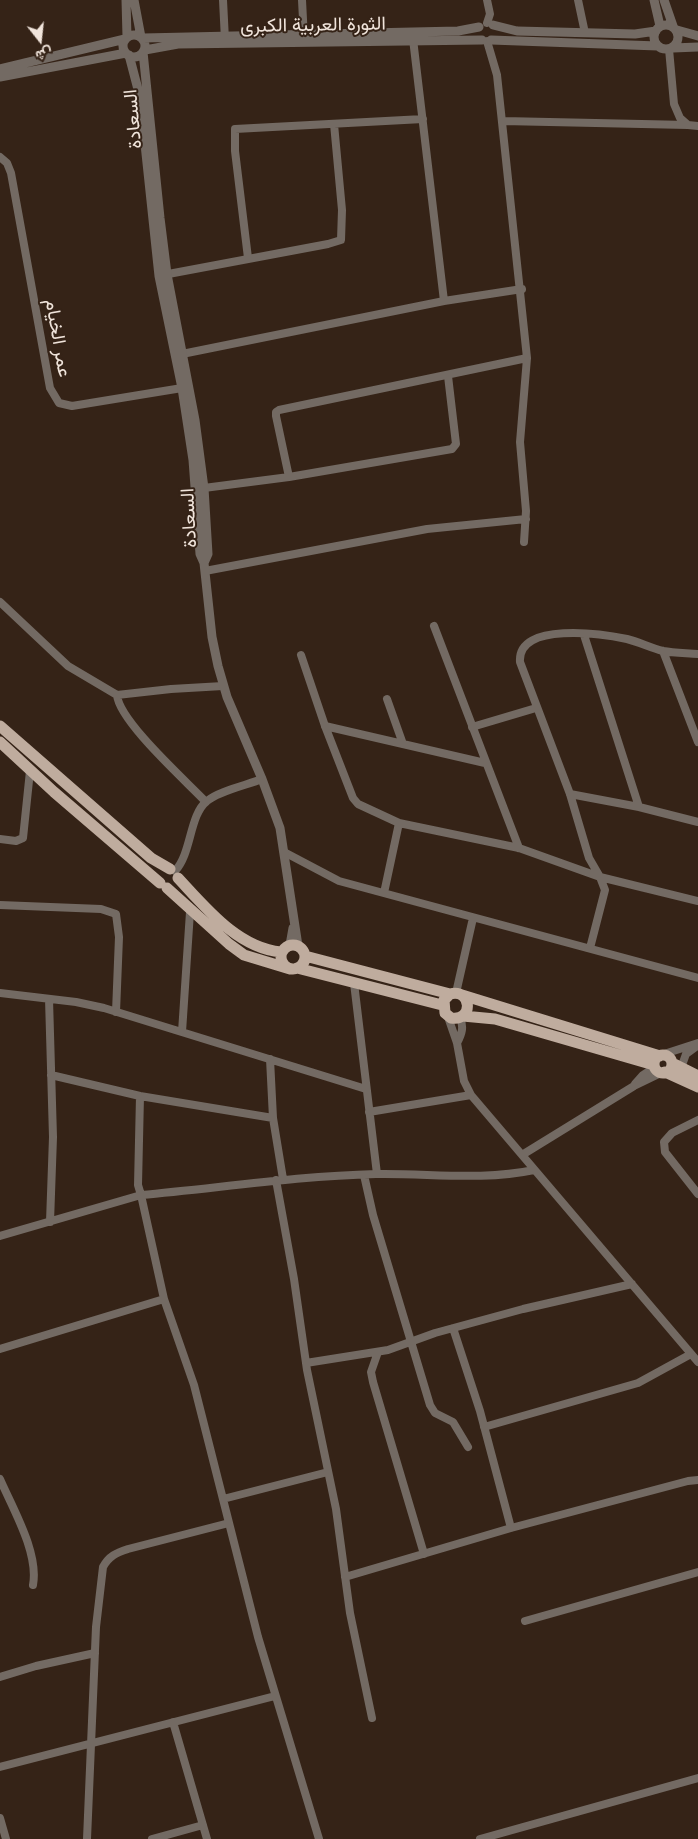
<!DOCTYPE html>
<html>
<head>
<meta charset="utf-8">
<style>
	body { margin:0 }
	#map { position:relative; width:698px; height:1839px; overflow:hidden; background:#352317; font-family:Mulish,Vazirmatn,sans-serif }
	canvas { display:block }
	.north { position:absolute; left:15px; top:15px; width:50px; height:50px; -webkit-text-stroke:4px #352317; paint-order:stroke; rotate:164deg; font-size:14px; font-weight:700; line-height:20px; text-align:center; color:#f0e4db }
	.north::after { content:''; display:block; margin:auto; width:18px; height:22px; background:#f0e4db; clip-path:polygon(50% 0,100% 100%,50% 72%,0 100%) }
</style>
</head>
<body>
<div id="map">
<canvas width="698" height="1839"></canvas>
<div class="north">ش</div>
</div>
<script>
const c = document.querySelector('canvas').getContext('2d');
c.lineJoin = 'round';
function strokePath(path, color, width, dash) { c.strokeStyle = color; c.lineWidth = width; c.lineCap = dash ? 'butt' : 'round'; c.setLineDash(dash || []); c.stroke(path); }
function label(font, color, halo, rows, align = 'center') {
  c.font = font + ' Mulish,Vazirmatn,sans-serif'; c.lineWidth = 4; c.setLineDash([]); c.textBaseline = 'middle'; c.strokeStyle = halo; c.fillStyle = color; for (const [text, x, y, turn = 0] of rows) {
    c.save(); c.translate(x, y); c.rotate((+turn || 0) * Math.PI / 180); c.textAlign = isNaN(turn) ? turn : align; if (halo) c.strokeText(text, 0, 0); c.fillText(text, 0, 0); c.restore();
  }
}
strokePath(new Path2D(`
	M223 0 225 40
	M302 0 304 39
	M487 0 490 14 487 23
	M578 0 585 33
	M413 39 444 301
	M487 41 497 75 527 358 520 442 526 511 524 542
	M669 49 674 104 680 118 688 125 698 126
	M503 121 688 125
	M0 157 7 163 11 173 50 388 59 403 72 406 182 388
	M248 258 235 151V129L423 119
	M163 275 328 244 341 240 342 210 334 124
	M182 354 444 301 522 289
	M289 477 276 416V412L279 410 527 358
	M204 488 289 477 452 449 456 444 448 376
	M205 571 427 529 526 519
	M0 602 68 666 117 695
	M434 626 519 848
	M584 635 639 807
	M663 651 698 742
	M301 655 325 726 353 798 358 804 399 823 519 848 600 877 698 901
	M387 699 403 744
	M325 726 485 763
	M472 727 536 708
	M570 794 639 807 698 822
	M206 802C185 780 119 721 117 695L171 689 223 686
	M0 839 16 841 23 838 30 771
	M284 852 339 881 698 978
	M175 871C192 853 189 815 207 801 219 791 247 785 262 779
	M384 893 399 823
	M0 905 101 909 116 914 119 937 116 1012
	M590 948 605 890 600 877 589 858 570 794 520 662C517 621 603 634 627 639 639 642 651 648 663 651 674 653 687 653 698 654
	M354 983 377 1174
	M0 993 76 1002 104 1008 366 1089
	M456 993 473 918
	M49 999 53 1137 50 1222
	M448 1017 457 1043 464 1081 471 1095 698 1362
	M182 1032 190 912
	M457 1043C462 1034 464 1027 460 1017
	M661 1055 698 1043
	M270 1059 273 1118 283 1179
	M681 1068 686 1054 697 1046
	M51 1075 140 1096 273 1118
	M635 1084 643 1075 655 1067
	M140 1096 138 1185 141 1195C219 1188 297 1176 376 1174 429 1173 482 1181 534 1170
	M369 1112 471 1095
	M698 1120 672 1133 664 1142 665 1152 698 1194
	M522 1155 634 1086 663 1072
	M364 1175 373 1215 430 1405 435 1413 453 1422 468 1447
	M276 1180 294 1279 307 1370 336 1509 350 1613 372 1718
	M0 1236 141 1195 164 1299 194 1385 258 1637 319 1839
	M453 1328 480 1411 511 1528
	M0 1349 164 1299
	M378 1352 371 1372 373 1382 424 1554
	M306 1363 388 1350 435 1333 523 1309 632 1284
	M484 1427 638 1383 691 1354
	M0 1479C13 1509 39 1553 33 1585
	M223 1499 328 1472
	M345 1577 511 1528 688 1481 698 1480
	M525 1621 698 1572
	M0 1677 36 1666 95 1653
	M173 1722 207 1839
	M0 1767 275 1696
	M0 1818 6 1839
	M87 1839 96 1627 103 1567C109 1556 116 1553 128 1549L229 1523
	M152 1839 203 1825
	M480 1839 698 1778`), '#736a63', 8);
strokePath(new Path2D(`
	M126 0 127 37
	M134 0 141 37
	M654 0 660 26
	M664 0 673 26
	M654 37a12 12 0 1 1 24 0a12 12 0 1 1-24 0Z
	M493 25 517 31 635 34 656 31
	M677 30 698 36
	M123 46a11 11 0 1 1 22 0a11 11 0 1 1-22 0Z
	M143 38 458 31 479 27
	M491 40 658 46
	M673 48 698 47
	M145 50 178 44 482 40
	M143 52 160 218 167 274 195 420 204 488 208 554 204 563
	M129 55 140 97 159 276 182 388 193 460 200 554 204 563 212 637 218 666 227 697 262 779 280 828 298 946
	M0 69 125 39
	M0 77 126 53
	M290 945 293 928`), '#736a63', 9);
strokePath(new Path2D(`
	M0 726 151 858 170 869
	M0 742 54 792 160 883
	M178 878C206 908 238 948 281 952
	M167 888 229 944 244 955 290 969
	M281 957a12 12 0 1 1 24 0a12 12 0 1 1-24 0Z
	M305 956 450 994C472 988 474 1022 451 1018L445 1013 444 1000 450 994
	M297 968 442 1005
	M462 995 660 1056
	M463 1016 495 1019 654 1065
	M654 1064a9 9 0 1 1 18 0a9 9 0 1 1-18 0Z
	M672 1063 698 1076
	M665 1072 698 1087`), '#bfac9e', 11);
label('19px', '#f0e4db', '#352317', [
	["الثورة العربية الكبرى",313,25,-1],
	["السعادة",133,119,-95],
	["عمر الخيام",58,338,80],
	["السعادة",189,518,-93]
]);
</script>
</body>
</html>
